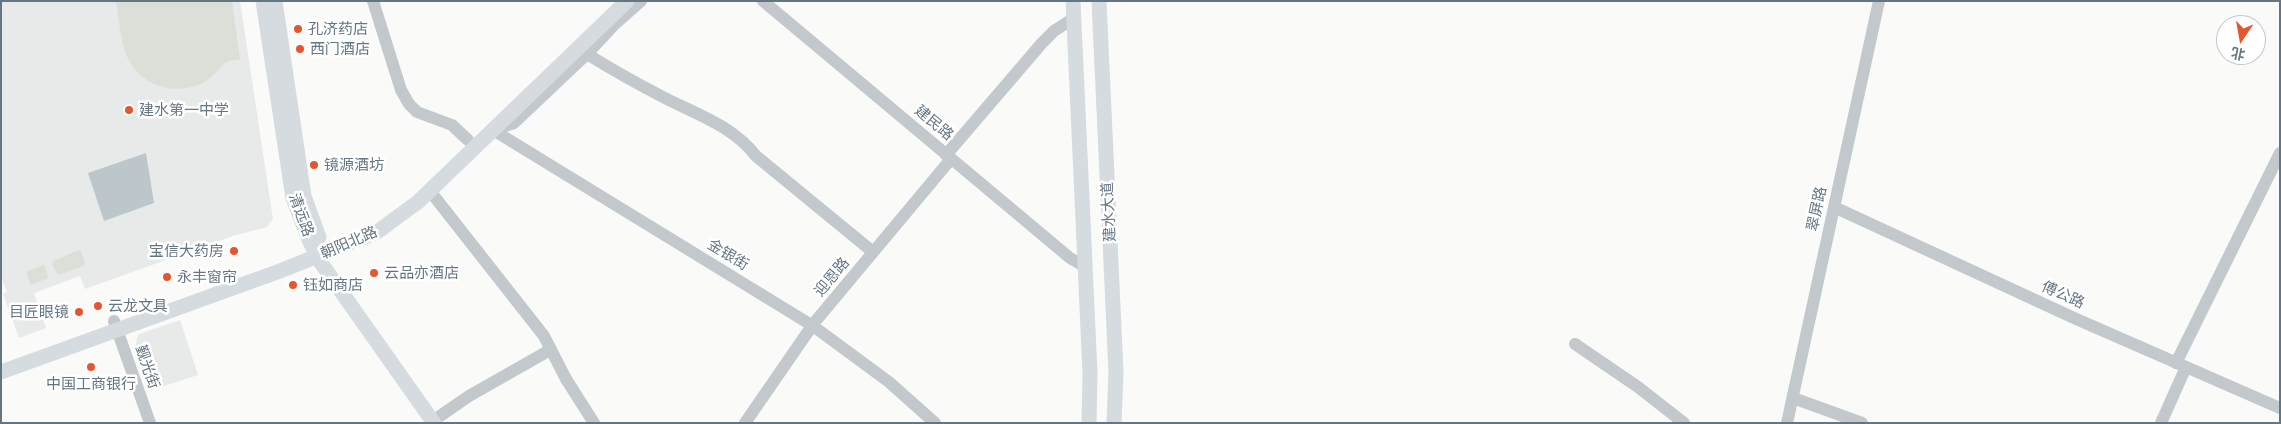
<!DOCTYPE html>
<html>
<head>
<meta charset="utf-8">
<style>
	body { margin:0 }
	#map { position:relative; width:2281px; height:424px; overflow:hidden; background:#fafaf8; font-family:Mulish,"Noto Sans SC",sans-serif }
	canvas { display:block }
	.frame { position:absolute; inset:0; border:2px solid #657683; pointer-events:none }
	.north { position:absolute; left:2216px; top:15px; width:50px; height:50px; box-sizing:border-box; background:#fff; border:1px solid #c1c8cd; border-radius:50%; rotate:192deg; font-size:14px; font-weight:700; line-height:20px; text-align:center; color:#657683 }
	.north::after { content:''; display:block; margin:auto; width:18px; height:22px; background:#e4572e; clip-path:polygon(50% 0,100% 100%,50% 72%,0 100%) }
</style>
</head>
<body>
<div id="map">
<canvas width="2281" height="424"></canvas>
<div class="frame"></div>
<div class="north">北</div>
</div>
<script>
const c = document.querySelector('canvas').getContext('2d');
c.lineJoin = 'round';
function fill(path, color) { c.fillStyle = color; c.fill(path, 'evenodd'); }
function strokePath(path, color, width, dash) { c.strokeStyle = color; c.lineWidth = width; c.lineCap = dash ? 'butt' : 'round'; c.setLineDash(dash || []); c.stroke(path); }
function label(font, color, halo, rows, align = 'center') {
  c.font = font + ' Mulish,"Noto Sans SC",sans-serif'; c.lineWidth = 5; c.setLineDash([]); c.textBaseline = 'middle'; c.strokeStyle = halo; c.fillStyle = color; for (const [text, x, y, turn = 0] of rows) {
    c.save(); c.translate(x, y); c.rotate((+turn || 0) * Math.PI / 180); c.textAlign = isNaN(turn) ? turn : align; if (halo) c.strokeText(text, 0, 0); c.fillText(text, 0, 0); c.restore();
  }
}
fill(new Path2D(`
	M1 1H240L273 219 267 227 233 236 85 289 80 276 34 293 46 328 19 338 3 294 7 292 1 277Z
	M180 320 198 375 149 391 135 349 137 338 139 334Z`), '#e8e9e9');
fill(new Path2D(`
	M116 1H232L240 60C236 60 229 60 225 63 217 68 215 77 203 83 174 97 138 85 126 54 120 38 119 18 116 1Z
	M79 250 81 252 85 263 83 266 58 275 52 264 53 261Z
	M43 265 45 266 48 278 31 285 26 272Z`), '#dadfd7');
fill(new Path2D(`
	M146 153 154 203 104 221 88 173Z`), '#bbc7cb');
strokePath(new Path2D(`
	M373 1 401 90 409 104 417 112 452 125 468 140
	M763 1 1070 258 1086 267
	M587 54C611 69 636 83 661 96 695 114 732 125 756 156L873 252
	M493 130 813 326 889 382 935 423
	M493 130 514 123 587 54 615 24 641 1
	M946 155 1042 43 1054 31 1074 18
	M430 191 544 336 566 379 594 423
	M1834 207 2074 318 2280 408
	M114 321 150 423
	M1575 344 1638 387 1684 423
	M2176 363 2280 153
	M1793 398 1862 423
	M440 416 469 396 550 350
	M745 423 814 323 951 159
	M1787 423 1879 1
	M2161 423 2186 367`), '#c3c8cc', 12);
strokePath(new Path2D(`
	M263 1 293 198 310 242 321 263 434 423
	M275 1 304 196 319 237
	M1073 1 1090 373 1089 423
	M1099 1 1116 372 1114 423
	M1 372 280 271 377 232 418 202 627 1`), '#d6dbdf', 15);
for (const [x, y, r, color] of [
	[298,29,5,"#e4572e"],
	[300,49,5,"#e4572e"],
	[129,110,5,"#e4572e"],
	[314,165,5,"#e4572e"],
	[234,251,5,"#e4572e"],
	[374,273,5,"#e4572e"],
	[167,277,5,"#e4572e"],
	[293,285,5,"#e4572e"],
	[98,306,5,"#e4572e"],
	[79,312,5,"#e4572e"],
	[91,367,5,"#e4572e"]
]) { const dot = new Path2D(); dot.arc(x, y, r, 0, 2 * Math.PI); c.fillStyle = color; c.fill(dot); strokePath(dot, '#fff', 2); }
label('15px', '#657683', '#fff', [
	["孔济药店",308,29],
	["西门酒店",310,49],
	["建水第一中学",139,110],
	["镜源酒坊",324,165],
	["宝信大药房",224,251,"right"],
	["云品亦酒店",384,273],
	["永丰窗帘",177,277],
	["钰如商店",303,285],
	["云龙文具",108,306],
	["目匠眼镜",69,312,"right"],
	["中国工商银行",91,384,"center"]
], 'left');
label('15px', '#657683', '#fff', [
	["建民路",934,123,40],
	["翠屏路",1817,209,-78],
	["建水大道",1109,212,-93],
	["清远路",301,215,70],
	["朝阳北路",349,243,-23],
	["金银街",728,255,31],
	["迎恩路",832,277,-50],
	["傅公路",2063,295,24],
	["觐光街",147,367,71]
]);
</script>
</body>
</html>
